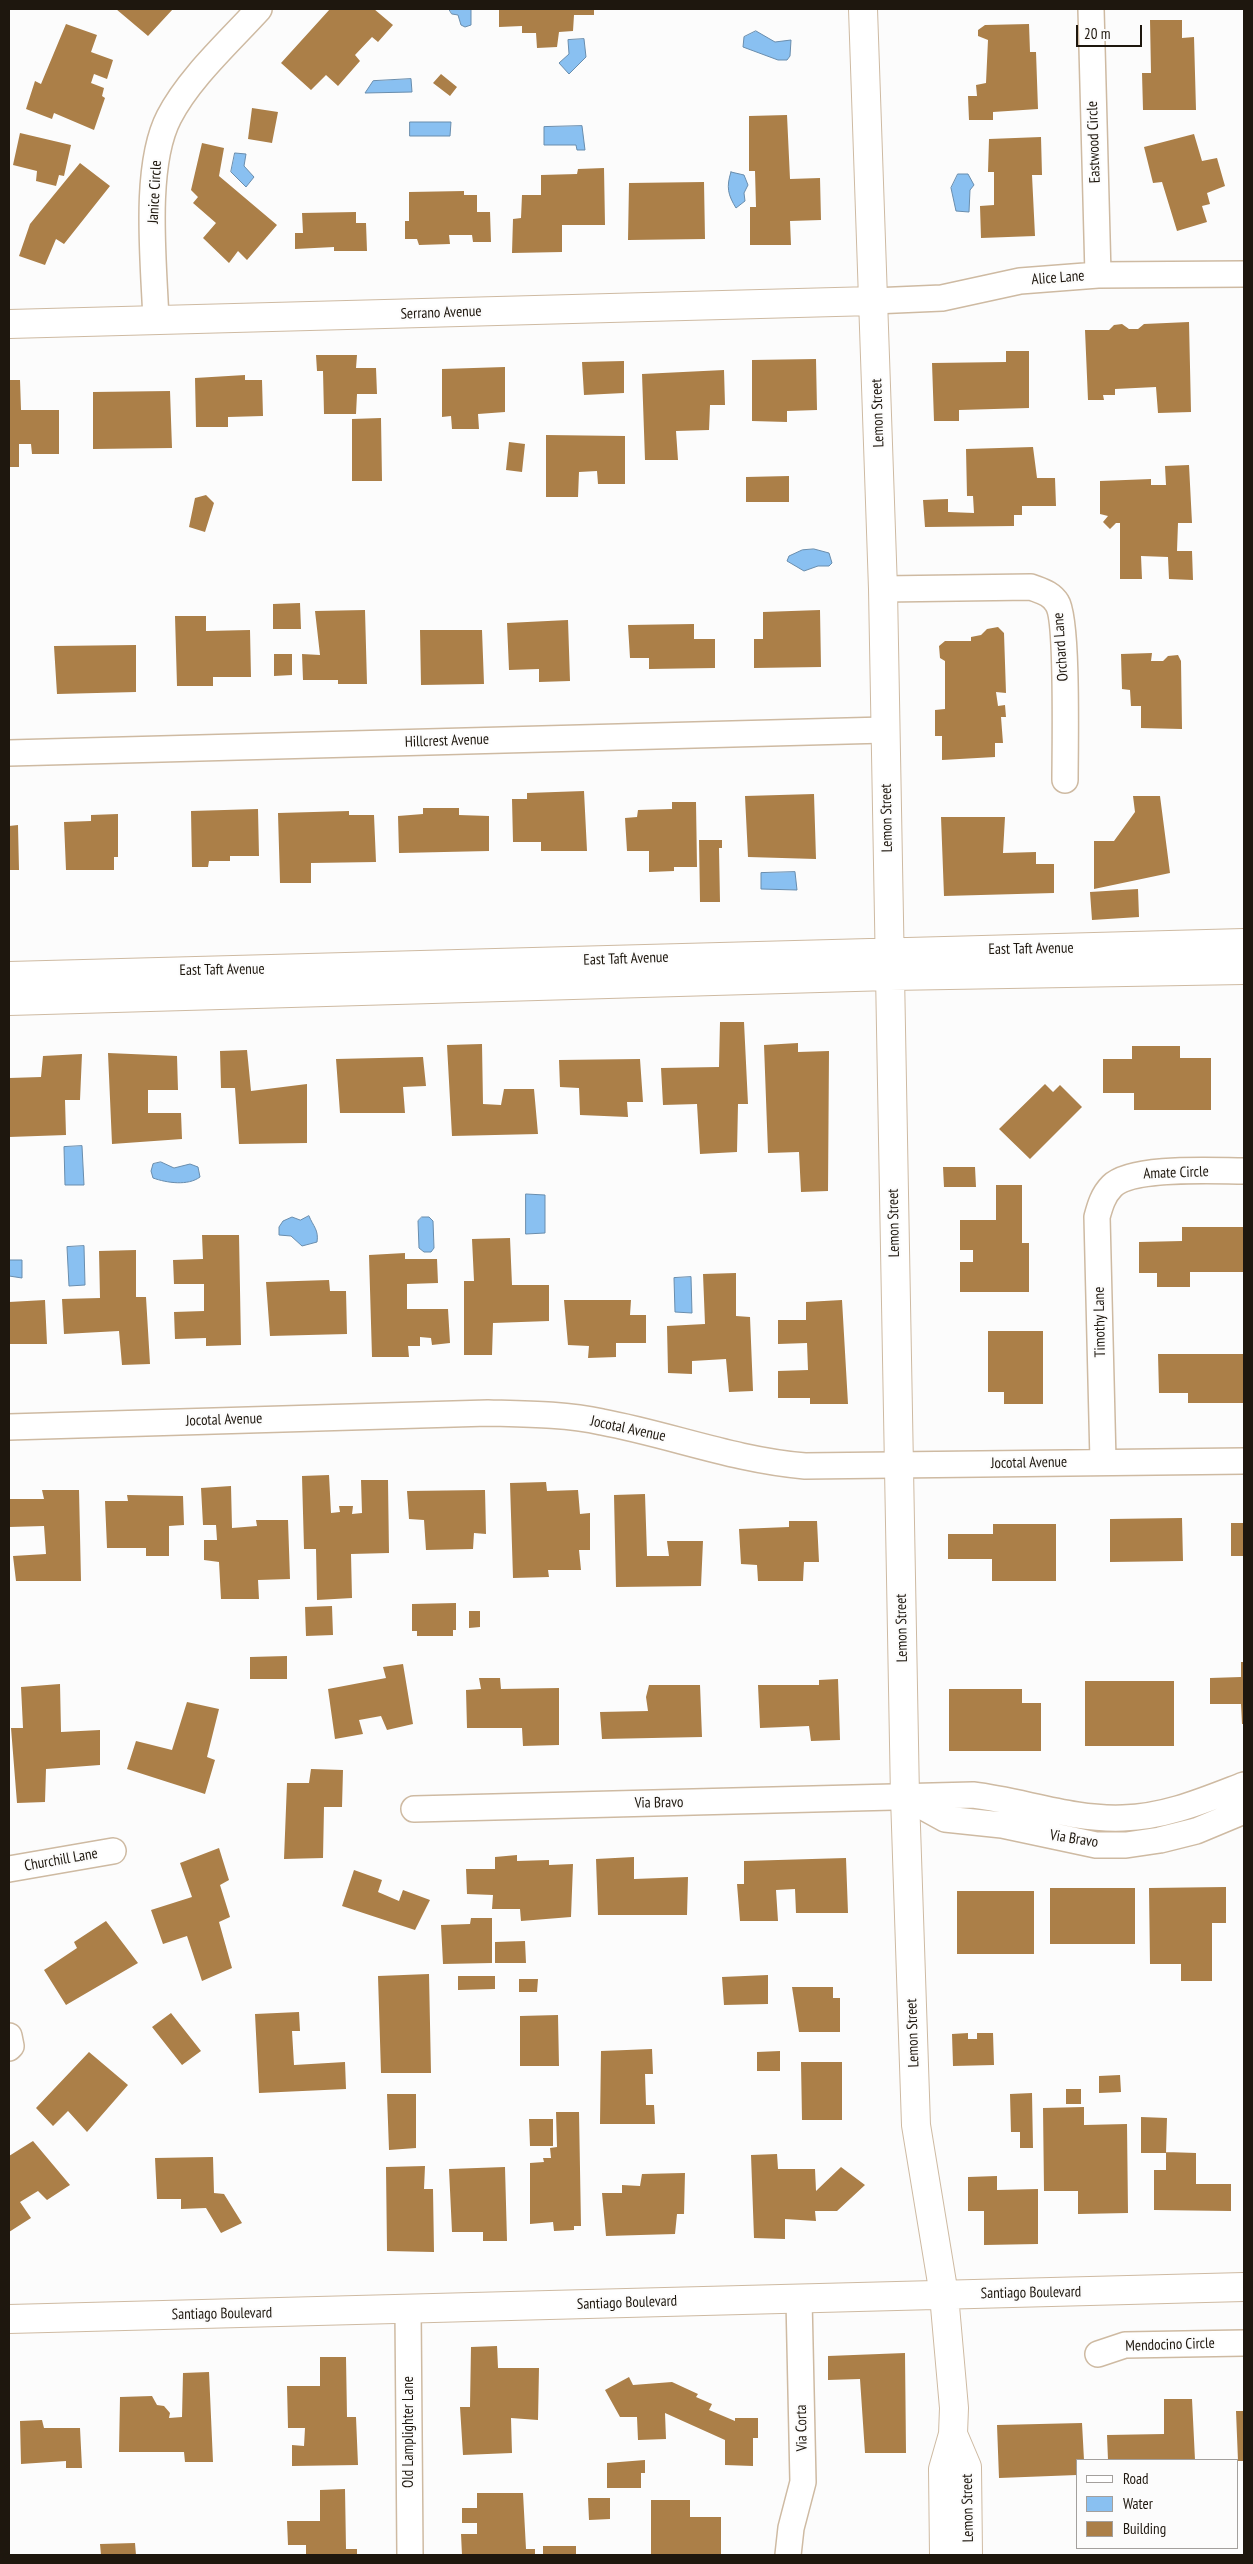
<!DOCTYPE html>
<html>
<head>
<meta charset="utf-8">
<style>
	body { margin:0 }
	#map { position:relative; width:1253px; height:2564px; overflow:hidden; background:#fcfcfc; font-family:"PT Sans Narrow",sans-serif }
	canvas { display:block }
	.frame { position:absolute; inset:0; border:10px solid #1e170e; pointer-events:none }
	.legend { position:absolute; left:1076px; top:2459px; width:162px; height:90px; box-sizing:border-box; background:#fcfcfc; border:1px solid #a3a09d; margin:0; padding:6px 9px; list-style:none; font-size:15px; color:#1e170e }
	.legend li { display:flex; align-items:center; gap:10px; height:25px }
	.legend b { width:25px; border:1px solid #a3a09d }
	.scale { position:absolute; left:1076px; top:25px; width:66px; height:22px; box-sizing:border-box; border:2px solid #1e170e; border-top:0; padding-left:6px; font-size:15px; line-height:18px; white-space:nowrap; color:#1e170e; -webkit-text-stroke:4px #fcfcfc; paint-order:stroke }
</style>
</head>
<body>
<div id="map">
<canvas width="1253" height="2564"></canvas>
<div class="frame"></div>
<ul class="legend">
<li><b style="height:6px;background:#fff"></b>Road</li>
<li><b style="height:14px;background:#89c0f1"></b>Water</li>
<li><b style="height:14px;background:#ab7f48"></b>Building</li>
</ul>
<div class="scale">20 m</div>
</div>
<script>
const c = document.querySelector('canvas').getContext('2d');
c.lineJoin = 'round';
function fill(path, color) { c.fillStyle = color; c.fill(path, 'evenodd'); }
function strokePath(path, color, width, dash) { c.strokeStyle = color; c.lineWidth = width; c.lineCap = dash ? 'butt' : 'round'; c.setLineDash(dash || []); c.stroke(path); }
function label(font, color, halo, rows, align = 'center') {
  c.font = font + ' "PT Sans Narrow",sans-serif'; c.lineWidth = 4; c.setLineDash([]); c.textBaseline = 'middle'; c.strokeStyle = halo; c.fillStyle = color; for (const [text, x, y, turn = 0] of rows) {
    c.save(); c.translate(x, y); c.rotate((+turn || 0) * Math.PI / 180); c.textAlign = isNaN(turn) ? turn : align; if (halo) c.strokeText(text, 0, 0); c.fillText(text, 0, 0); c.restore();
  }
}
const water = new Path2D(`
	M449 9H471V25L465 27 461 25 458 15 452 14Z
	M756 31 775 42 791 40 790 56 787 60H778L743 47 744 37Z
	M584 39 586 57 569 74 559 63 569 54 568 40Z
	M411 79 412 92 365 93 373 81Z
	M410 122H451L450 136H410Z
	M582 126 585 150H577L576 145H544V127Z
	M235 153 246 154 244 166 254 177 246 187 231 172Z
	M731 172 744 175 748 185 744 193 745 201 736 208C728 195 726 187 731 172Z
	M958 174H968L974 185 970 190 969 212 956 211 951 188Z
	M814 549 829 553 832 563 829 566H818L804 571 787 561 789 556 802 550Z
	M795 872 797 890 761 889V873Z
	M82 1146 84 1185H65L64 1147Z
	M161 1162 174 1168 190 1164 198 1167 200 1177C188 1186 167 1183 153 1178L151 1171 153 1164Z
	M526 1194 545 1195V1233L526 1234Z
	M309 1216C313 1226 319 1230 317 1242L302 1246 291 1236 279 1235V1227L283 1221 292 1217 300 1220Z
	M422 1217H429L433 1221 434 1248 431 1252H424L419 1248 418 1221Z
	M84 1246 85 1285 69 1286 67 1247Z
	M9 1260H22V1278L9 1276Z
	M691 1277 692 1313 675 1312 674 1278Z`);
fill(water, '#89c0f1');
strokePath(water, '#698dad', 1);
fill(new Path2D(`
	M116 9H173L148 36Z
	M330 9H374L393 25 378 42 372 37 355 55 360 61 338 86 326 75 311 90 281 63Z
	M499 9H594V15H574L573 31 559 32 557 47 537 48 536 33H522V26L499 27Z
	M1150 20H1182V38L1194 37 1196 110H1143L1142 73H1151Z
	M66 24 97 35 91 52 113 60 107 79 94 74 91 83 104 88 102 96 105 98 94 130 54 113 52 119 26 109 35 81 41 84Z
	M1029 24 1030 52H1036L1038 109 993 112V120H969L968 96H977L976 85 986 83 988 40 978 36V30L985 25Z
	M441 74 457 87 450 96 433 83Z
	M252 108 278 112 272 143 248 139Z
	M787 115 790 179 820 178 821 220 790 221 791 245H750V207H756L755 171H749V116Z
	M20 133 71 145 64 176 59 175 56 186 36 181 37 171 13 165Z
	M1194 134 1202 161 1217 158 1225 186 1207 193 1210 204 1202 206 1207 222 1177 231 1162 182 1153 183 1144 147Z
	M1041 137 1042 175H1032L1035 236 981 238 980 206 994 205V172H988L989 139Z
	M202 143 224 148 219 176 277 225 247 260 238 251 229 263 203 238 216 223 193 203 198 197 191 190Z
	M80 163 110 186 64 244 56 239 45 265 19 256 30 224Z
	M604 168 605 225H562V252L512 253 513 219 521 218 522 195H541V175L577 174 578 169Z
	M704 182 705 239 628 240 629 183Z
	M464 191V195H477V212H490L491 242H473L472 235H449L450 244 419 245 417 239H405V221H409V192Z
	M356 212V223H366L367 251H334V247L295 249V233H303L302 213Z
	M1189 322 1191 412 1158 413 1156 387 1115 389V395H1103L1104 400H1088L1085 330H1109L1114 325 1122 324 1129 329H1138L1144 324Z
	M1006 351H1029V408L959 410V421H934L932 363 1006 362Z
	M316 355H357L356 368H376L377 394H357L356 414H324L323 371H317Z
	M816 359 817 410 787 411V422L752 421V360Z
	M624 361V393L584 395 582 362Z
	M505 367V412L478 414 479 429H452L451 416 442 417V369Z
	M724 370 725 405H710L709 430 676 431 678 460H645L642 374Z
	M245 375V380H262L263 416 228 417V427H196L195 378Z
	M9 380H20L21 410H59V454H32L31 444H19V467H9Z
	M170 391 172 448 93 449V392Z
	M381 418 382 481H352V419Z
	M546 435 625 436V484H598L597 471 579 472 578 497H546Z
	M509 442 525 444 522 472 506 470Z
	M1033 447 1037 478H1055L1056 506H1022V515H1014V526L925 527 923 500 948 499V512L974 513 973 496H967L966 449Z
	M1189 465 1192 523H1178L1177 551H1192L1193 580 1169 579 1168 557 1141 556 1142 579H1120V523H1116L1110 529 1103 522 1108 516 1100 514V481L1151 479V485H1166L1165 466Z
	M789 476V502H746V477Z
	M206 495 214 503 205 532 189 527 195 498Z
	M300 603 301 629H273V604Z
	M365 610 367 684H338V680H303L302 654 320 655 315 611Z
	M820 610 821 667 754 668V639H763V612Z
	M175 616H206V631L250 630 251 677H213V686H177Z
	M568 620 570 681 539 682V669L509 670 507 623Z
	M694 624V639H715V668L649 669V658H630L628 625Z
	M998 627 1004 633 1006 693 996 692 998 706 1005 705 1006 717H1001L1003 743H995V757L942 760V736H935V710L945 709V661L940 658 939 646 945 641H971V637L981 635 987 629Z
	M420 630H482L484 684 421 685Z
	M136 645V692L57 694 54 646Z
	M1152 653 1151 661H1163L1168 656 1178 655 1181 661 1182 729 1141 728V706H1131L1130 690 1122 689 1121 654Z
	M274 654H292V675L274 676Z
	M584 791 587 851H541V842H513L512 799H527V793Z
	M814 794 816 859 748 857 745 796Z
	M1133 796H1160L1170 873 1094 889V841H1114L1135 812Z
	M672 802H696L697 867H674V871L649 872V851H627L625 818 637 817 638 810 672 809Z
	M423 808H459V815L489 816V851L399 853 398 816 423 814Z
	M258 809 259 856H230V861H209L208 867H192L191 811Z
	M349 811V815H374L376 862 311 863V883H280L278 813Z
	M118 814V857H114V870H66L64 822 91 821V815Z
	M941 817H1005L1003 853 1036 852V864H1054V893L944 896Z
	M18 825 19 870H9V826Z
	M699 840H722V848H719L720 902H700Z
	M1138 889 1139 917 1092 920 1090 892Z
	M720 1022H744L748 1104H738L737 1152 700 1154 697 1104 663 1105 661 1068 719 1067Z
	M798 1043V1052L829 1051 828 1191 801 1192 799 1152 768 1153 764 1045Z
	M482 1044 483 1104 501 1105 504 1089H534L538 1134 452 1136 447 1045Z
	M1132 1046H1180V1058H1211V1110H1134V1093H1103V1059H1132Z
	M247 1050 251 1091 307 1084V1143L239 1144 235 1088H221L220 1051Z
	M108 1053 177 1056 178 1090H148V1113H181L182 1139 112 1144Z
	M82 1054 80 1100H65L66 1135 9 1137V1078L41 1077 43 1056Z
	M423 1057 426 1086 403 1087 405 1113H340L336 1059Z
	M640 1059 643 1102H627L628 1117 580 1115 579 1088 560 1087 559 1060Z
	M1045 1084 1053 1092 1060 1085 1082 1107 1030 1159 999 1129Z
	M943 1167H975L976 1187H944Z
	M996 1185H1022V1243H1029V1292H960V1262H973V1250H960V1220H996Z
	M1182 1227H1244V1272H1190V1287H1157V1273H1139V1242L1182 1241Z
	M202 1235H239L241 1345 206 1346V1338L175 1339 174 1312 204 1311V1284H174L173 1260 203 1259Z
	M510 1238 512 1285H549V1321L493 1323 492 1355H464V1281H474L472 1239Z
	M136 1250V1297H146L150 1364 122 1365 119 1331 64 1334 62 1299 100 1298 99 1251Z
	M405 1253V1259H437L438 1283 407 1284V1309H448L450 1343 432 1345 431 1338 420 1337V1346H408L409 1357H372L369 1255Z
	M736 1273V1316L750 1317 753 1391 729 1392 726 1359 692 1361V1374L668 1373 667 1326 705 1324 703 1274Z
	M329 1280 330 1291H346L347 1334 270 1336 266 1282Z
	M45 1300 47 1344H9V1302Z
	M564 1300H631L630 1315H646V1343H616V1357L588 1358 589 1346 568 1345Z
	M842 1300 848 1404H810V1398H778V1371L808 1370 807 1343 778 1344V1320H806V1302Z
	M988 1331H1043V1404H1004V1392H988Z
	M1158 1354H1244V1403H1188V1393H1159Z
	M329 1475 331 1513 340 1512 339 1506H353L352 1514 362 1513 361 1480H388L389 1553 351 1554 352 1598 317 1600 316 1549H304L302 1476Z
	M546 1482 547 1491 578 1490 580 1514 590 1513V1550H579L581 1570H548L549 1577 513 1578 510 1483Z
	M231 1486 232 1528 257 1526 256 1520H288L290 1579 258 1580 259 1599H221L219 1562 204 1560V1540H217L216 1525H203L201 1488Z
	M42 1490H79L81 1581H16L13 1556 46 1554 44 1526 9 1527V1499H44Z
	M485 1490 486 1534 474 1533 473 1549 426 1550 424 1520 409 1519 407 1491Z
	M645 1494 647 1556H669L667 1541H703L701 1586 616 1587 614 1495Z
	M127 1495 183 1496 184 1525 169 1526V1556H146V1548H107L105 1501H128Z
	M1182 1518 1183 1561 1110 1562V1519Z
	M789 1521H817L819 1562H804L803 1581H758L757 1565 741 1564 739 1529 789 1527Z
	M1231 1523H1244V1556H1231Z
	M993 1524H1056V1581H992V1559H948V1534H993Z
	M456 1603V1630H453V1636H417V1631H412V1604Z
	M332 1606 333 1635 306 1636 305 1607Z
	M469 1611H480V1627L469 1628Z
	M287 1656V1679H250V1657Z
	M1241 1662H1244V1724H1242L1241 1704H1210V1678L1241 1677Z
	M403 1664 413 1724 387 1730 381 1716 359 1720 363 1734 335 1739 328 1689 386 1678 383 1667Z
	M479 1678H500L501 1689 559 1688V1745L523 1746 522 1728H467L466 1690 481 1689Z
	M838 1679 840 1740 811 1741 809 1726 760 1728 758 1685H819V1680Z
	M1085 1681H1174V1746H1085Z
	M60 1684 61 1732 100 1730V1765L46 1769 45 1802 17 1803 11 1728H23L21 1687Z
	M649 1685H700L702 1737 602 1739 600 1712 648 1711 646 1697Z
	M949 1689H1022V1703H1041V1751H949Z
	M187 1702 219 1709 207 1757 215 1760 205 1794 127 1769 136 1741 172 1750Z
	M311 1769 343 1770 342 1807H324L323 1858 284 1859 287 1783H309Z
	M219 1848 229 1880 220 1885 230 1917 219 1922 232 1968 202 1981 187 1936 163 1944 151 1910 192 1897 180 1863Z
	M517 1855V1861L549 1860V1865L573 1864 571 1917 521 1921 520 1909H492L493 1895 467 1894 466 1869H495V1857Z
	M634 1857V1879L688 1877 687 1915H598L596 1859Z
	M846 1858 848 1913H796L795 1889 776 1890 778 1921H740L737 1884H744V1861Z
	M354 1870 382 1880 378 1892 399 1901 403 1890 430 1900 415 1930 342 1906Z
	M1226 1887V1923H1212V1981H1181V1964H1150L1149 1888Z
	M1050 1888H1135V1944H1050Z
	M957 1891H1034V1954H957Z
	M471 1918H492V1963L443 1964 441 1925 470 1924Z
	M106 1921 138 1963 66 2005 44 1970 77 1948 74 1942Z
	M525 1941 526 1963H495V1942Z
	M429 1974 431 2073H381L378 1976Z
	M768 1975V2004L724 2005 722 1977Z
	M458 1976H495V1989L458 1990Z
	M519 1979H538L537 1992H519Z
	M792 1987H833V1998H840V2032H799Z
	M299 2012 300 2031H292L294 2065 345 2062 346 2089 259 2093 255 2014Z
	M171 2013 201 2051 182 2065 152 2027Z
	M558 2015 559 2066H520V2016Z
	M968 2033V2039H977V2033H993L994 2065 953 2066 952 2034Z
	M652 2049 653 2074H645L646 2105H654L655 2124H600L601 2051Z
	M780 2051V2071H757V2052Z
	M89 2052 128 2085 87 2132 68 2111 53 2126 36 2108Z
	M801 2062H842V2120H802Z
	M1120 2075 1121 2092 1099 2093V2076Z
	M1066 2089H1081V2104H1066Z
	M1032 2093 1033 2148H1020V2132H1011L1010 2094Z
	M387 2094H416V2148L389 2150Z
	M1084 2107V2125L1127 2124 1128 2213 1078 2214V2191H1044L1043 2108Z
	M556 2112H579L581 2226H574V2230L554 2231 553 2222 530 2224V2163L544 2162 543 2158H551L550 2148 557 2147Z
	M1141 2117 1167 2118 1166 2153H1141Z
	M529 2119H553V2146H530Z
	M33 2141 70 2185 47 2200 38 2191 20 2202 31 2218 9 2232V2156Z
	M1166 2152 1196 2153V2184H1231V2211L1154 2210V2170H1166Z
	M777 2154 778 2169H815L816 2191 841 2167 865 2185 837 2211H815L816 2221 785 2219V2239L754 2238 751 2155Z
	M213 2157 214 2193 224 2194 242 2223 221 2233 206 2208 181 2209V2199H157L155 2158Z
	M425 2166 424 2189H433L434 2252 387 2251 386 2167Z
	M505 2167 507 2241H483V2232H452L449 2169Z
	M685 2173 684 2214H677L675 2234 606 2236 602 2193H622V2185L640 2186 642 2174Z
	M997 2176V2190L1038 2189V2244L984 2245V2211H968V2177Z
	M497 2346 498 2368H539L538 2420 511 2418 512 2453 463 2455 460 2407H470L471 2347Z
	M905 2353 906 2453H865L860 2379 828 2380V2356Z
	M320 2357H346L347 2417H356L358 2465 292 2466V2445L304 2446 305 2428H288L287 2386H320Z
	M209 2372 213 2462H185L184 2452H119L120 2397 152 2396 157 2405 164 2406 170 2413 169 2418 182 2417 183 2373Z
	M629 2377 633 2385 672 2382 698 2394 696 2397 712 2404 709 2410 735 2421V2418H758V2438H753V2466L725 2465V2440L665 2413 666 2439 638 2440 637 2417H620L605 2390Z
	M1164 2399H1192L1195 2460H1108L1107 2435 1164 2434Z
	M1236 2411H1244V2461H1238Z
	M42 2420 44 2428H80L82 2468H66V2461L21 2464 20 2421Z
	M1082 2423 1084 2460H1077V2475L999 2478 997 2425Z
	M645 2460V2473H641V2488H607V2463Z
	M345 2489 346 2549H357V2555H306V2545H288L287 2521H320V2490Z
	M477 2493H523L526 2549H535V2555H462L461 2534H477V2523H462V2508H477Z
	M588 2498H610V2519L589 2520Z
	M651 2500H690V2517H721V2555H651Z
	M135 2543 136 2555H101L100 2544Z
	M543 2546H576V2555H543Z`), '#ab7f48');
const minor = new Path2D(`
	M1091 9 1098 275
	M873 301 942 298 1020 281 1098 275 1244 274
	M156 321C154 264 143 167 169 117 189 78 229 42 259 9
	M883 589 1031 587C1041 591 1051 593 1057 603 1068 619 1065 752 1065 780
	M9 753 885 730
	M9 1427 488 1413C526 1414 565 1414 602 1422 671 1435 734 1460 805 1466L1244 1461
	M1103 1461 1097 1217C1100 1206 1103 1195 1112 1186 1132 1166 1214 1171 1244 1171
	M905 1797 945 1819 1002 1825 1096 1845H1126L1160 1840 1196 1831 1244 1811
	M414 1809 973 1795C1023 1801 1072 1820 1123 1818 1166 1817 1205 1800 1244 1785
	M9 1869 113 1851
	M9 2036 11 2046 9 2048
	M408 2309 410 2555
	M1098 2354 1125 2345 1244 2343
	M788 2555 791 2528 803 2482 799 2299`);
const tertiary = new Path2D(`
	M863 9 883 589 905 1797 916 2125 944 2295 954 2408 953 2434 943 2469 944 2555
	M9 324 873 301
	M9 976 1244 943
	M9 1001 890 976 1244 970
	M9 2319 1244 2287
	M953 2434 967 2467 968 2555`);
strokePath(minor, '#cebaa2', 28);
strokePath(tertiary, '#cebaa2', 30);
strokePath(minor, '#fff', 25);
strokePath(tertiary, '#fff', 28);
label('15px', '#1e170e', '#fcfcfc', [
	["Eastwood Circle",1094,142,-92],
	["Janice Circle",155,192,-87],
	["Alice Lane",1058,278,-4],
	["Serrano Avenue",441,313,-2],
	["Lemon Street",878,413,-92],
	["Orchard Lane",1061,647,-94],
	["Hillcrest Avenue",447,741,-2],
	["Lemon Street",887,818,-91],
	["East Taft Avenue",1031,949,-1],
	["East Taft Avenue",626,959,-2],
	["East Taft Avenue",222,970,-1],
	["Amate Circle",1176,1173,-2],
	["Lemon Street",894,1223,-91],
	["Timothy Lane",1100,1322,-91],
	["Jocotal Avenue",224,1420,-2],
	["Jocotal Avenue",628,1429,12],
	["Jocotal Avenue",1029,1463,-1],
	["Lemon Street",902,1628,-91],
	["Via Bravo",659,1803,-1],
	["Via Bravo",1074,1839,9],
	["Churchill Lane",61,1860,-10],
	["Lemon Street",913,2033,-92],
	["Santiago Boulevard",1031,2293,-1],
	["Santiago Boulevard",627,2303,-2],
	["Santiago Boulevard",222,2314,-1],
	["Mendocino Circle",1170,2345,-2],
	["Via Corta",802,2428,-91],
	["Old Lamplighter Lane",409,2432,-90],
	["Lemon Street",968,2508,-91]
]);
</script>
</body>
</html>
